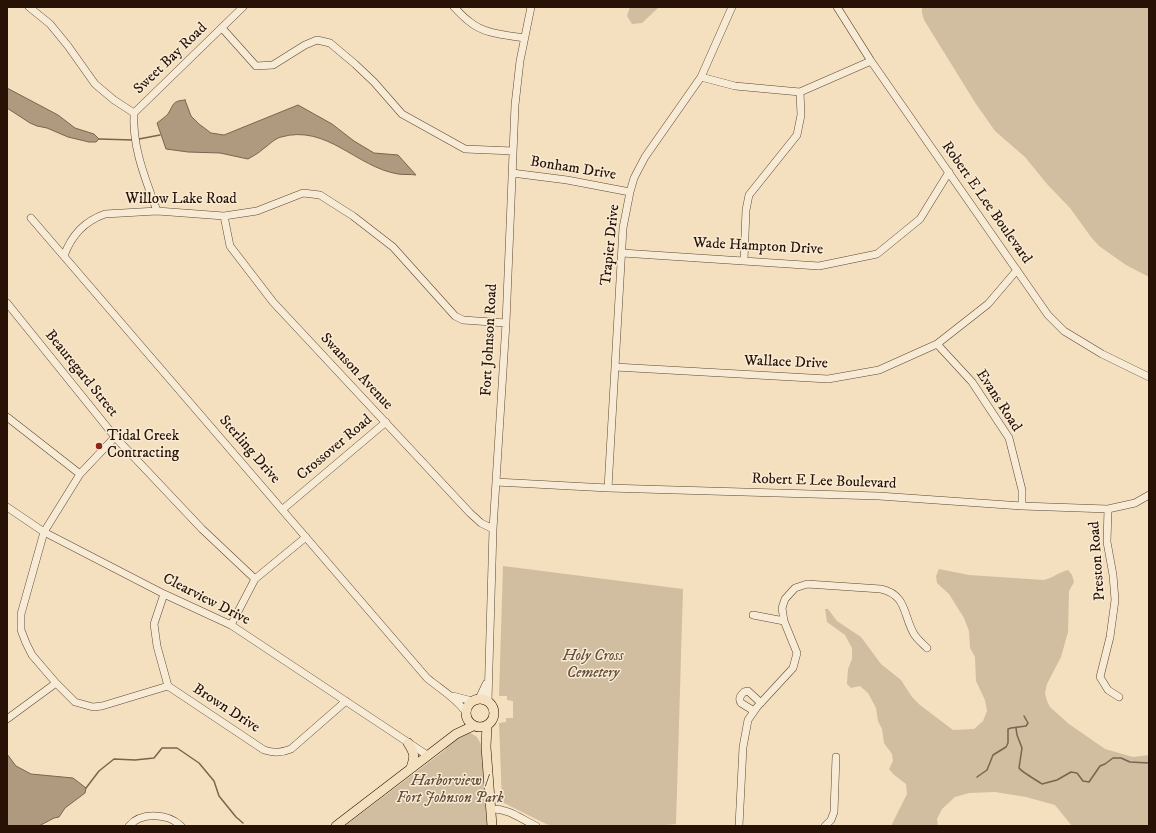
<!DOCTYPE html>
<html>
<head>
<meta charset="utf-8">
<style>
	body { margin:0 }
	#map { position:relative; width:1156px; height:833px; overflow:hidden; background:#f4e0be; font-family:"IM FELL DW Pica",serif }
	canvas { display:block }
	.frame { position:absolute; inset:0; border:8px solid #281205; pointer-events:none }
</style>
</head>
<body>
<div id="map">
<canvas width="1156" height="833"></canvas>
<div class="frame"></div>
</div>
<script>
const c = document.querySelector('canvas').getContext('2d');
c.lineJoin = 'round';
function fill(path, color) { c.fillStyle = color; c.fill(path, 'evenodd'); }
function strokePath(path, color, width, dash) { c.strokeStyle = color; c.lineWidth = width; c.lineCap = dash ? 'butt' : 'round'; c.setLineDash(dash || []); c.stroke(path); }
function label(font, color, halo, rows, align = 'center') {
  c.font = font + ' "IM FELL DW Pica",serif'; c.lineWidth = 3; c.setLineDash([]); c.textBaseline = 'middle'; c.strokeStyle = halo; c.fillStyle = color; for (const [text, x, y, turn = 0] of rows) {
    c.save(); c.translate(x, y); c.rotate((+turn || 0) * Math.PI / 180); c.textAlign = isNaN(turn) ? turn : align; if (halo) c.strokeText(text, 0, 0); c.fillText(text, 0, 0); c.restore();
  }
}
fill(new Path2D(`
	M630 7H659L642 23 632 24 627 16Z
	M922 7H1149V277L1126 265 1099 246 1091 237 1070 208 1047 184 1025 157 995 131 976 104 924 20 922 13Z
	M503 566 683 589 676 824 656 826H551L540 821 502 802 499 723 506 722V718H513V701L507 700V696H499Z
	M939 569 969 575 1044 580C1053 578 1059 572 1068 570L1072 575 1074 582 1069 591 1068 632 1061 657 1047 684 1045 693 1047 701 1050 707 1069 724 1105 749 1133 757 1149 755V826H1072L1055 805 1026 797 995 792 969 793 955 797 942 809 937 819 938 826H891L907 794 906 784 893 774 889 769 893 761 892 754 884 743 882 729 878 721 876 708 868 693 860 686 851 688 847 684 848 669 852 659V648L845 635 827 622 825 609H828L837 621 861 637 881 664 901 680 912 697 920 705 953 730 974 729 983 721 987 711 985 700 976 681 975 657 970 648 969 631 964 618 949 594 937 583 936 576Z
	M469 732 477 737 482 746 488 826H345L445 750C448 741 460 734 469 732Z`), '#d1bd9f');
const water = new Path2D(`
	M7 88 58 115 75 128 94 134 99 139 96 142H89L68 137 47 128 37 126 30 123 7 108Z
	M185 100 191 116 199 124 211 133 224 135 298 105 332 124 354 141 374 153 398 155 416 175C410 174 404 175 398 174 356 167 327 124 281 137 274 139 269 145 263 149 259 153 253 156 248 159L220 153 188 152 166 149 157 123C161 120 165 117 168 114 174 104 172 101 185 100Z
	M7 754 16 766 31 774 73 778 86 788 85 793 65 808 59 817 54 818 39 826H7Z`);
fill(water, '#af9a7f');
strokePath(water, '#79644e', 1);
strokePath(new Path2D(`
	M99 139 133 140
	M139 139 160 135
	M1016 728 1017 735 1022 748 1019 768C1022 772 1036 780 1042 784L1057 780 1071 772 1077 773 1083 781 1089 782 1100 766 1105 764 1113 758H1121L1130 762 1149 763
	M977 777 987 770 993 755 1006 747 1008 743V729L1011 728 1026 726 1028 723 1024 716
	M86 788 99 771 114 759 135 760 154 758 162 748H177L199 763 214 781 219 796 236 817 243 823`), '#79644e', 1.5);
const minor = new Path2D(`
	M29 7 50 24 68 46 95 84 114 100 134 113
	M454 7C459 12 464 18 470 22 484 34 506 35 524 38
	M837 7 871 61 1048 315 1064 331 1102 354 1149 377
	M222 28 256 66 273 65 305 45 317 40 330 43 355 64 374 82 402 114 465 149 513 151
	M701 77 735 86 800 92 871 61
	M134 113 243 7
	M134 113C132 148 146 180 157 211
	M512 173 567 180 630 192
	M224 216 230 246 273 302 470 513 481 523 493 529
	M31 218 427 678C440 689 455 697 465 711
	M622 253 819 266 877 254 920 219 949 172
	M64 256C71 236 85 221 105 214L157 211 224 216 257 211 303 193 320 195 353 216 393 247 455 316 463 320 506 323
	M744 260 746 210 749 195 797 135 801 115 800 92
	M7 303 115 437 202 529 255 579
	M937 344 972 382 1009 438 1022 490V506
	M615 367 828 379 879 370 937 344 988 304 1017 270
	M7 417 80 474
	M115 437 80 474 44 532 21 614V630L26 643 32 655 56 683 75 702 93 707 102 706 168 686
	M496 482 608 488 879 496 1022 506 1108 509 1135 503 1149 495
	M608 488 623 228 630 192 634 178 645 157 701 77 732 7
	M7 507 44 532 164 594 231 625 427 755
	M283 509 386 422
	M1108 509 1107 542 1113 575 1115 600 1110 637 1100 677 1108 690 1119 697
	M164 594 154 624 157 646 168 686 264 750C274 753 281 753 291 749L346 701
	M753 615 784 621
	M231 625 255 579 306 537
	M453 696 472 701
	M479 699 486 684
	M488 701 493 529 506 323 515 105 520 61 531 7
	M754 711 741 703C738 698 741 695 744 692L748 691 761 703
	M7 719 56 683
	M491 809C508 808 521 819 536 826
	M129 826C141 812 168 813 181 826
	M739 826 743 747 748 720 757 707 793 668 797 653 784 621 782 608 785 599 795 588 807 584 881 589C907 595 903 615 914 634 917 639 922 643 927 648
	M825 826 831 820 834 812 836 757`);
const major = new Path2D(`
	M466 713a14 14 0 1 1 28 0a14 14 0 1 1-28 0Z
	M487 725 486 747 492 826
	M408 743C415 754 415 756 411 768
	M336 826 456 734 473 726`);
strokePath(minor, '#5b4633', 8);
strokePath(major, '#281205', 10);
strokePath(minor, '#f8ebd5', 7);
strokePath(major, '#f4e0be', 9);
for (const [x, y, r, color] of [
	[99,446,4,"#8f2418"]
]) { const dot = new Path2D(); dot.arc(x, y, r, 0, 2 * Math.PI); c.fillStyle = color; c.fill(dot); strokePath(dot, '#f8ebd5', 1.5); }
label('15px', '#281205', '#f8ebd5', [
	["Sweet Bay Road",171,59,-44],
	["Bonham Drive",573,169,9],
	["Willow Lake Road",181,200],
	["Robert E Lee Boulevard",986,203,55],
	["Trapier Drive",611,245,-84],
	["Wade Hampton Drive",758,247,3],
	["Fort Johnson Road",490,340,-87],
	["Wallace Drive",786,363,2],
	["Swanson Avenue",356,372,47],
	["Beauregard Street",81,374,51],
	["Evans Road",998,401,57],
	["Crossover Road",335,448,-40],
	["Sterling Drive",249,450,49],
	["Robert E Lee Boulevard",824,482,2],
	["Preston Road",1098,561,-94],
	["Clearview Drive",206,600,27],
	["Brown Drive",226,709,33]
]);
label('15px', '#281205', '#f8ebd5', [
	["Tidal Creek",107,437],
	["Contracting",107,454]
], 'left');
label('italic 15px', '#634e3b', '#f8ebd5', [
	["Holy Cross",593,657],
	["Cemetery",593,674],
	["Harborview /",450,782],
	["Fort Johnson Park",450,799]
]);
</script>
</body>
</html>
